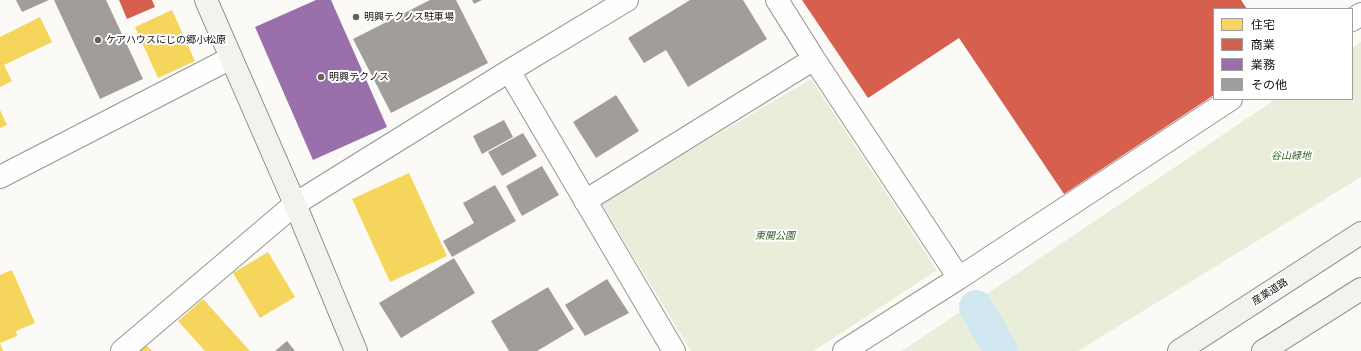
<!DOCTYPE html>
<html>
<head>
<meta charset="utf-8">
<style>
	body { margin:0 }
	#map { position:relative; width:1361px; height:351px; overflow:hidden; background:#fcfaf6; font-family:"Noto Serif","Noto Sans JP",serif }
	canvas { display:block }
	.legend { position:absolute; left:1213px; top:8px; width:140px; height:92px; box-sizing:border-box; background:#fff; border:1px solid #9f9f9f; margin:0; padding:5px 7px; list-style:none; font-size:12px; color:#101010 }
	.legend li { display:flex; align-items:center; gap:8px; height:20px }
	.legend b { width:20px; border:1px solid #9f9f9f }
</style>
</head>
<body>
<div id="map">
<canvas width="1361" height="351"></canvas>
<ul class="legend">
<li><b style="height:11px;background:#f6d55c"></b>住宅</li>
<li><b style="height:11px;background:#d6604d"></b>商業</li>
<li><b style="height:11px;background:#9970ab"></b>業務</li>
<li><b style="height:11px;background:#a09d9b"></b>その他</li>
</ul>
</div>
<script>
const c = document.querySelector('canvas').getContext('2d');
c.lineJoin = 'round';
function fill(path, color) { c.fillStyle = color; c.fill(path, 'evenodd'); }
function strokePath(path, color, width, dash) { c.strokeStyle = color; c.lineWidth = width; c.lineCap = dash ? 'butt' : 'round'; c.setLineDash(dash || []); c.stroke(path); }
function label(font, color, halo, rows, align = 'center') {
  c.font = font + ' "Noto Serif","Noto Sans JP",serif'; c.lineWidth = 4; c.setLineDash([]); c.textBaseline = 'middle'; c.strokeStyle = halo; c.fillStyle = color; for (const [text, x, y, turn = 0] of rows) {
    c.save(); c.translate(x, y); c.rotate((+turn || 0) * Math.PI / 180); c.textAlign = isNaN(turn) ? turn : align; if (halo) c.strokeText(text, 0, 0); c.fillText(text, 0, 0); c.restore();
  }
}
fill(new Path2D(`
	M1361 42V177L1078 351H902L1276 99H1352V48Z
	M811 79 937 270 814 351H691L601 203Z`), '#e8eed9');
fill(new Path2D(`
	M172 10 195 61 158 78 135 27Z
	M40 17 52 42 4 65 12 81 0 87V37Z
	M0 110 7 125 0 128Z
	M409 173 447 256 390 282 352 199Z
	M268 252 295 297 260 318 233 273Z
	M12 270 35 323 16 331 17 336 0 343 3 351H0V275Z
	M203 299 250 351H205L178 321Z
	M146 345 152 351H140Z`), '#f6d55c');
fill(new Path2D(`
	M119 0H152L155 7 127 19Z
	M802 0H1241L1247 9H1214V95L1064 194 959 38 868 98Z`), '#d6604d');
fill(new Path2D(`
	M316 0H331L387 127 313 160 255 27Z`), '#9970ab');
strokePath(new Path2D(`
	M976 307 1001 351`), '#d1e8f1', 34);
fill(new Path2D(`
	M16 0H49L22 12Z
	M54 0H106L143 79 100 99Z
	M430 0H456L488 63 391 113 353 39Z
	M472 0H482L474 4Z
	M690 0H743L767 39 688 87 666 50 644 63 628 38Z
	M616 95 639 131 596 158 573 122Z
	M504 120 513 137 482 154 473 136Z
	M523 133 537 156 502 176 488 152Z
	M542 166 559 195 522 216 506 186Z
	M495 185 516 221 452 257 443 241 474 223 463 203Z
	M454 258 475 293 401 338 379 303Z
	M607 279 629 313 585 336 565 305Z
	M548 287 574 329 537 351H509L491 321Z
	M287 341 295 351H275Z`), '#a09d9b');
const street = new Path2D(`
	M777 0 814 59 959 278 1231 99
	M1352 20 1361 14
	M509 71 674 351
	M0 177 231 58
	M585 201 814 59
	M122 351 295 204 509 71 627 0
	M844 351 959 278`);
const secondary = new Path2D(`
	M206 0 295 204 356 351
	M1179 351 1361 233
	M1263 351 1361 289`);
strokePath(street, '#969594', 24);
strokePath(secondary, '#8d8c8a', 24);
strokePath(street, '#fffefe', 22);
strokePath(secondary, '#f4f2ec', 22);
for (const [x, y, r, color] of [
	[356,17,4,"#636260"],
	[98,40,4,"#636260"],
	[321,77,4,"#636260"]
]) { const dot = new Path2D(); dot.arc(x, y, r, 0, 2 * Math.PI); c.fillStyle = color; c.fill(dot); strokePath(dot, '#fff', 1.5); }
label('10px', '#101010', '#fff', [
	["明興テクノス駐車場",364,17],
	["ケアハウスにじの郷小松原",106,40],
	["明興テクノス",329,77]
], 'left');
label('italic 10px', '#386127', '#fff', [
	["谷山緑地",1291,156],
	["東開公園",775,236]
]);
label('10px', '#101010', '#fff', [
	["産業道路",1270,292,-33]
]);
</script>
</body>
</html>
